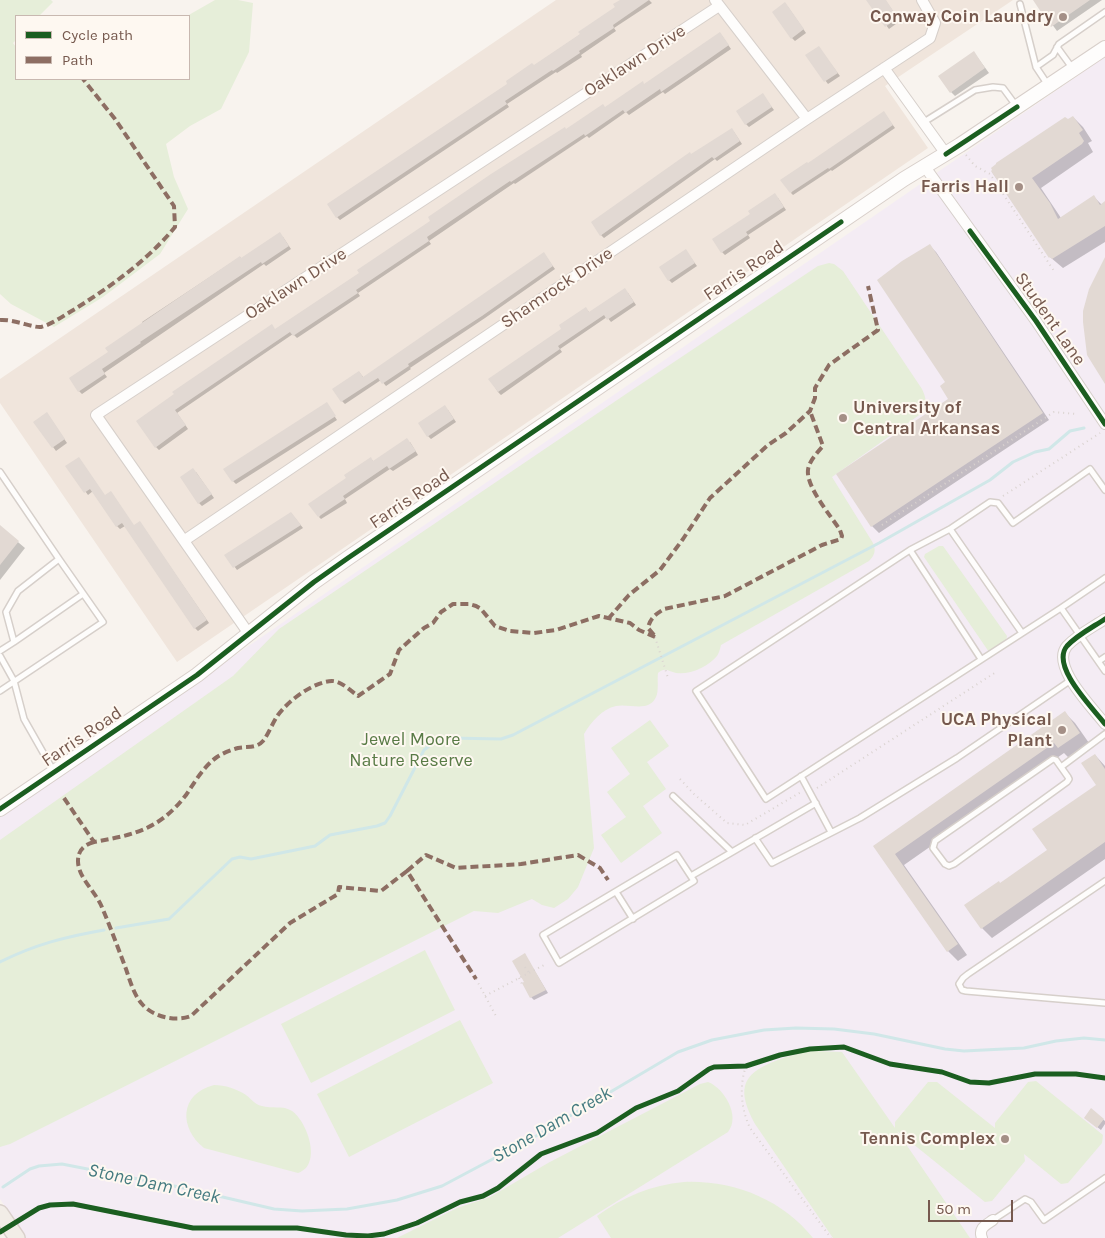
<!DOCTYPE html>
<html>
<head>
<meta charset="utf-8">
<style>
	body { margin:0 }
	#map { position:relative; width:1105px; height:1238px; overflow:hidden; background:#f8f3ee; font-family:Karla,sans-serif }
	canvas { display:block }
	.legend { position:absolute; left:15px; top:15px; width:175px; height:65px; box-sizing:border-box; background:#fef8f1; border:1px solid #c8b8b0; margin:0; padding:6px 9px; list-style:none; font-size:15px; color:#76594e }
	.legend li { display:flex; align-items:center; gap:10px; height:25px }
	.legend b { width:25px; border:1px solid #c8b8b0 }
	.scale { position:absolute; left:928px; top:1200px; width:85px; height:22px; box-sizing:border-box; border:2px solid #76594e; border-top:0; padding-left:6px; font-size:15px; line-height:18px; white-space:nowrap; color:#76594e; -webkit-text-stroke:4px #fef8f1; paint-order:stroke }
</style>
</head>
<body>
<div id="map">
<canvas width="1105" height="1238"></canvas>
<ul class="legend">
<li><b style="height:6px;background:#1b5e20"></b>Cycle path</li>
<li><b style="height:6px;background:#8d6e63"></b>Path</li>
</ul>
<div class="scale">50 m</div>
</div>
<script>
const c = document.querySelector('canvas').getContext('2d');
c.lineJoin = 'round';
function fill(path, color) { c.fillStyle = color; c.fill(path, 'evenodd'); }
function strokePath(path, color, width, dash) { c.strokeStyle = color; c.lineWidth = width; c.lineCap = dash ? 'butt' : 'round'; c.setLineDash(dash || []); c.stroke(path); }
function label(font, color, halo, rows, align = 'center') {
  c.font = font + ' Karla,sans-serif'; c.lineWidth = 4; c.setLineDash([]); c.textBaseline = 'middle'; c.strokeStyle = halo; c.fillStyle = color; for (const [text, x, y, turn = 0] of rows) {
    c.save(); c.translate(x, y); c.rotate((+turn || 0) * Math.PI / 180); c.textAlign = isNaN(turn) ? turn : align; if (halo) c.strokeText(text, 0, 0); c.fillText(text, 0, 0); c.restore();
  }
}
fill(new Path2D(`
	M556 0H1013L885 86 928 148 177 662 0 403V379Z`), '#f0e5dc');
fill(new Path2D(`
	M1105 57V1238H26L0 1199V817Z`), '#f4ecf4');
fill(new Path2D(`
	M0 0H51L53 2 39 16H16V40L13 43 16 47V79H189V16H187L215 0H238L253 3 249 52 221 109 190 126 166 144 174 177 188 209 160 254 103 297 54 327 11 304 0 294Z
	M829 263 834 264 843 271 922 389C926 398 928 404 922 413L832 477 873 543C876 550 875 555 869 561L721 645C720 649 719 653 717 656 708 667 690 675 676 673 668 671 665 667 658 673 657 680 659 691 656 697 649 713 629 703 616 706 602 709 591 722 584 734L594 848 578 887 568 899 554 908 542 905 532 899 498 913 474 911 10 1144 0 1147V840L233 676 279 629 626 394 818 266Z
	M939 546H943L1007 636 1006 641 989 652 924 557 925 554Z
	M650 720 669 746 647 762 666 789 643 806 662 833 621 863 601 835 626 817 607 792 630 774 611 748Z
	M425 950 455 1010 311 1083 281 1024Z
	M460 1020 493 1083 349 1157 317 1094Z
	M813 1051 842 1052 895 1128V1122L928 1082H937L995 1128V1123L1028 1082 1036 1081 1103 1135 1102 1143 1068 1183 1061 1184 1024 1154 1025 1161 992 1201 985 1202 897 1131 970 1238H833L755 1124C738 1092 739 1075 775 1061 788 1056 799 1053 813 1051Z
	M708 1082C724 1088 741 1116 728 1132L558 1238H397L457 1208 490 1197 548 1163 700 1084Z
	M214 1085C225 1085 237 1089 246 1095 251 1099 256 1105 262 1106 271 1109 283 1105 292 1111 307 1121 323 1165 298 1173L204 1148C179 1128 179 1094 214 1085Z
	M684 1182C733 1180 782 1199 813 1238H611L597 1216C623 1197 651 1185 684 1182Z`), '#e6eed9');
fill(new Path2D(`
	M622 0H649L652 3 614 28 616 31 581 55 582 57 557 73 556 72 507 104 509 107 340 220 337 217 534 66 581 34 617 8Z
	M869 0H885L900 21 889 29 868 1Z
	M1034 0H1102L1057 31Z
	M788 7 806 33 795 41 792 38Z
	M722 36 731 49 665 94 663 92 629 115 626 112 589 138 587 136 515 184 514 183 429 241 431 244 358 293 360 296 297 338 293 334 177 413 188 429 159 450 156 447 138 421 361 273 566 130 645 85Z
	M821 51 840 76 828 84 807 56Z
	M978 58 989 73 955 96 951 92Z
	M765 98 774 110 749 127 746 124Z
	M884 113 895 128 832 171 831 170 793 195 791 193 808 165Z
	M1073 117 1083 127 1092 141 1088 143 1093 152 1041 188 1061 218 1094 197 1102 205 1105 204V242L1063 268 1050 257 992 172Z
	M734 132 742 144 717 161 715 159 604 238 601 235 692 156Z
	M778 198 786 210 748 235 750 238 725 255 722 252Z
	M283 237 291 249 266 266 264 264 104 373 107 377 82 394 79 391 109 353 143 324 142 322 240 257 242 259Z
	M930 246 936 252 1049 420 879 533 872 526 838 475 950 399 946 383Z
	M544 254 555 269 485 318 410 368 411 369 386 386 381 380 345 404 342 401 334 389 359 372 364 378Z
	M688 254 697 266 672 283 669 280Z
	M628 293 636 305 611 322 607 317 560 349 562 352 501 395 498 392 490 379 563 329 586 309 590 313Z
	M327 405 337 420 236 484 233 481 225 469Z
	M448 410 456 422 431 439 428 436Z
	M49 417 67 443 56 451 35 422Z
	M410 442 418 455 393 471 390 469 345 499 347 503 321 519 319 517 348 479 371 459 374 462Z
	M67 466 134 526H142L209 623 198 631 195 628 125 526 120 529 117 526 93 491 88 495Z
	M196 472 214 498 202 506 199 503Z
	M291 513 303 528 237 570 226 555Z
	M0 527 25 548 0 580Z
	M1065 713 1075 723 1089 743 1069 758 1064 753 904 865 967 955 958 961 948 951 875 846Z
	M1095 755 1105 766V859L992 938 982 928 1000 884 1049 851 1098 785Z
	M525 955 548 993 534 1000 531 997 526 982Z
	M1091 1110 1105 1121V1124L1101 1130 1088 1120Z`), '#0003');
strokePath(new Path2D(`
	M116 928 169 919 232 859 240 857 251 859 315 846 330 835 377 826 385 823 390 816 424 750 436 741 449 738 501 739 513 735 879 543 990 480 1013 462 1035 452 1049 449 1070 431 1084 428
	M0 962C36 944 65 937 104 930
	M3 1187 30 1169 39 1166 62 1164 184 1188 274 1209 302 1211 347 1209 397 1200 442 1186 536 1136 678 1052 712 1040 764 1030 796 1028 834 1029 874 1034 945 1049 964 1051 1024 1048 1056 1041 1084 1038 1105 1040`), '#d0e7e8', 3);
fill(new Path2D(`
	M620 0H649L613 25 614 28 579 51 580 53 553 71 552 70 505 101 507 104 336 218 327 204 507 84 506 81 532 63 534 65 580 34 578 32 615 7 613 4Z
	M866 0H886L898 18 885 27Z
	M1033 0H1090L1051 27Z
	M785 2 804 29 791 39 772 12Z
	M720 32 729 45 689 73 661 92 660 89 625 113 623 110 585 136 584 134 511 182 510 181 427 237 429 241 356 290 358 293 293 336 290 332 175 410 186 425 155 448 136 421 174 394 172 392 272 324 275 329 359 273 357 270 430 221 428 217 491 174 565 127 566 129 603 104 605 107 643 81 644 84Z
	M819 46 838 73 824 82 805 55Z
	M974 51 985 68 950 93 938 76Z
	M763 93 772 107 745 125 736 111Z
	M884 111 893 125 829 169 828 168 790 193 780 180 807 162 808 163Z
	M1073 116 1083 130 1079 133 1084 141 1082 144 1032 178 1050 203 1058 219 1094 195 1100 205 1105 201V226L1052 259 1050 257 1049 258 991 171 992 170 991 168 996 164V163L1065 117 1068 119Z
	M732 128 740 141 714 159 712 157 600 236 591 222 690 152 691 154Z
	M775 193 784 207 746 232 748 235 721 253 712 239 750 214 748 211Z
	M280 232 289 246 262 264 261 262 140 342 141 343 102 369 105 374 78 392 69 378 108 352 105 348 240 256 241 258Z
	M930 244 1043 413 871 527 836 474 948 399 940 386 945 382 877 280 902 261Z
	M686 249 695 263 668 281 659 267Z
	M544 252 553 266 482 316 408 364 409 366 382 384 378 378 341 402 332 389 359 371 363 377Z
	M1105 257V384L1087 355 1083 322V311L1089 289Z
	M625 288 634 302 607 320 604 315 558 346 560 349 498 392 488 379 561 329 559 325 586 307 589 312Z
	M327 402 336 416 232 482 223 469Z
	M445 405 454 419 427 437 418 423Z
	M47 412 65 439 52 448 33 422Z
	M407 438 416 451 389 469 387 466 343 496 345 499 318 517 308 504 346 478 344 475 371 457 373 461Z
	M79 457 105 495 111 491 134 525 140 521 207 620 194 629 122 523 116 527 90 489 84 493 65 466Z
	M193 468 212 494 198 504 180 477Z
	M291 512 301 525 233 568 224 555Z
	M0 525 19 541 0 565Z
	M1065 711 1080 733 1058 748 1054 743 895 854 958 944 947 952 873 846Z
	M1095 754 1105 769V842L981 929 964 905 999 881 1000 883 1047 850 1032 829 1096 785 1081 763Z
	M525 953 546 990 530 998 522 983 524 982 512 961Z
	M1091 1108 1104 1119 1097 1128 1084 1118Z`), '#e2d9d3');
const lane = new Path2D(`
	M1020 4 1036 67 1053 55 1059 44 1105 12
	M1057 47 1073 69
	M1036 67 1048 85
	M924 122 975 90 993 87 1003 88 1017 107
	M0 472 59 559
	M1105 490 1090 469 1013 523 998 503 990 502 950 529 910 550 696 691 766 799 1061 608 1105 578
	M950 529 1022 633
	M910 550 981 659
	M1061 608 1105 671
	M14 642 83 594
	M0 651 14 642 6 612 18 591 59 559 103 622 0 691
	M0 656 14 681 24 719 53 770
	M1099 661 1105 657
	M1053 759 1056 760 1068 777 1069 779 1067 782 954 864 949 866 945 864 933 848 935 841Z
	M1061 767 1105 734
	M801 776 831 832
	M673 796 732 852
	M755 838 772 863 860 818 957 758 1071 680
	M677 855 694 881 559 963 543 935Z
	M691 876 816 803
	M1105 881 968 974 963 978 959 984 962 990 966 991 1105 1003
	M616 892 633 919
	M993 1220 1025 1199 1031 1202 1044 1220 1105 1178`);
const street = new Path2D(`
	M715 0 807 119
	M884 68 946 154
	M925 167 1036 321 1105 424
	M185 540 807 119 930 38 935 23 922 0
	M1105 619C1093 627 1077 635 1067 646 1050 666 1093 708 1105 724
	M249 634 96 415 719 6
	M982 1238C978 1228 986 1225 993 1220`);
const secondary = new Path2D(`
	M0 809 197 675 314 582 348 558 904 179 960 145 1105 48`);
const primary = new Path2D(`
	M0 1213 17 1238`);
strokePath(lane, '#d6cfca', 8);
strokePath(street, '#d6cfca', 12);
strokePath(secondary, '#d8cfca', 16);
strokePath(primary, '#d9d0cb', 18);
strokePath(new Path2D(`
	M966 155 975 166 990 174 1054 271
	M1003 496 1100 433
	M882 525 1054 412 1076 414
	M655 637 668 678
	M680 779 694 794 727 823 745 825 801 792
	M817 788 996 672
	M525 967 529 973
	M519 978 523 986
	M476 979 497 1018
	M485 996 544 965
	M746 1066C739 1086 741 1109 750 1128L831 1238`), '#dad3d0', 2, [1, 4]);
strokePath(lane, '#fefdfc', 5);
strokePath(street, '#fefdfc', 10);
strokePath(secondary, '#fefdfc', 14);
strokePath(primary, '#f2ede7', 15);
strokePath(new Path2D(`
	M0 320C14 319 33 328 41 327 53 324 64 315 75 309 111 286 147 261 175 227L174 206 115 119 83 79
	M608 619 629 595 660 570 683 539 710 498 768 445 786 433 810 411 815 398V388L829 365 878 330 868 286
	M654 635 648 628C650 618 656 614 664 609L725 596 822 545 841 539 842 536 840 530C831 516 806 487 808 470 809 461 817 453 823 446L810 411
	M64 798 94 842C134 835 160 829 186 795 195 782 203 767 217 757 223 753 231 750 238 748 247 746 256 749 263 741 268 735 273 722 278 715 289 700 313 682 332 681 341 681 351 691 358 696L390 674 399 650 424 628 433 623 441 612 453 604H469L476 606 481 609 495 626 510 631 534 633 556 630 599 616 630 623 639 630 655 637
	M94 842C84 845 78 850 78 861 78 877 94 890 101 905 110 926 118 948 126 969 130 981 134 995 142 1004 153 1017 176 1022 191 1016L290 923 338 894 339 887 381 891 407 871 476 979
	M407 871 426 855 456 868 521 864 578 855 600 868 608 880`), '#8d6e63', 4, [8, 4]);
strokePath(new Path2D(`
	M946 154 1017 107
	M970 231 1036 321 1105 424
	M1105 619C1093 627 1077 635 1067 646 1050 666 1093 708 1105 724
	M0 809 197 675 314 582 348 558 841 222
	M0 1232 39 1208 50 1205 73 1204 193 1228H297L346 1235 368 1236 384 1234 417 1223 460 1202 483 1196 498 1188 541 1154 597 1133 636 1108 678 1091 709 1069 714 1067 746 1066 780 1055 810 1049 844 1047 890 1064 942 1072 970 1082 989 1083 1035 1074H1076L1105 1078`), '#1b5e20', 5);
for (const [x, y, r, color] of [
	[1063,17,5,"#a48f86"],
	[1019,187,5,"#a48f86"],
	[843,418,5,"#a48f86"],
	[1062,730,5,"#a48f86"],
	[1005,1139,5,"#a48f86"]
]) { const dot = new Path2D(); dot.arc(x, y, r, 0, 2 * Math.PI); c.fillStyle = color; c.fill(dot); strokePath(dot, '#fef8f1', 2); }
label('bold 18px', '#76594e', '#fef8f1', [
	["Conway Coin Laundry",1053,17],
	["Farris Hall",1009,187],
	["University of",853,408,"left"],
	["Central Arkansas",853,429,"left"],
	["UCA Physical",1052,720],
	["Plant",1052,741],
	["Tennis Complex",995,1139]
], 'right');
label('18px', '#76594e', '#fef8f1', [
	["Oaklawn Drive",635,61,-33],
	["Farris Road",744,271,-34],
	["Oaklawn Drive",296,284,-33],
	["Shamrock Drive",557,288,-34],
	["Student Lane",1050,319,55],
	["Farris Road",410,499,-34],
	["Farris Road",82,737,-34]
]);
label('18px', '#597b46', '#fef8f1', [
	["Jewel Moore",411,740],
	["Nature Reserve",411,761]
]);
label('italic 19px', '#457b81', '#fef8f1', [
	["Stone Dam Creek",552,1125,-30],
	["Stone Dam Creek",154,1184,12]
]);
</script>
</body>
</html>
